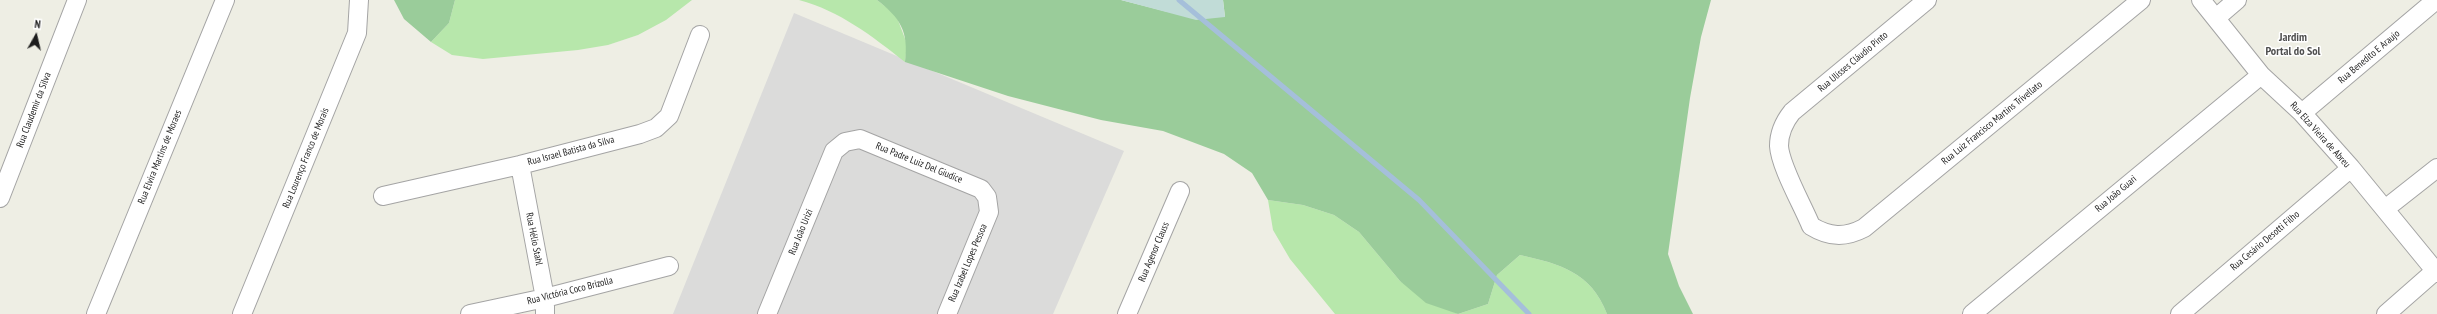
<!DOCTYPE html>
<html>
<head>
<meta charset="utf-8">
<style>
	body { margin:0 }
	#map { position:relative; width:2437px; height:314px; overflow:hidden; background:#eeeee4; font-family:"PT Sans Narrow",sans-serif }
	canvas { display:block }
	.north { position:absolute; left:16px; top:16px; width:40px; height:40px; -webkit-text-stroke:3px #fff; paint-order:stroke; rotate:8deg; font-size:11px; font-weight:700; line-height:16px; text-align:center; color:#1d1d1d }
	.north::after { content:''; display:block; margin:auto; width:14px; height:18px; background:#1d1d1d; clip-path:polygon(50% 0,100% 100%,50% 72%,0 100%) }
</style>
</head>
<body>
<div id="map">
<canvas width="2437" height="314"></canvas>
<div class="north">N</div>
</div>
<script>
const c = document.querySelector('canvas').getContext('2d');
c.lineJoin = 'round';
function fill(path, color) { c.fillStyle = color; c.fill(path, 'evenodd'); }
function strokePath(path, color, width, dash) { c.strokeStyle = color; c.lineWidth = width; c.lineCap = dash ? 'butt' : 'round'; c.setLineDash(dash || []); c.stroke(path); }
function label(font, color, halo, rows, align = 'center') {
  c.font = font + ' "PT Sans Narrow",sans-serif'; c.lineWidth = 3; c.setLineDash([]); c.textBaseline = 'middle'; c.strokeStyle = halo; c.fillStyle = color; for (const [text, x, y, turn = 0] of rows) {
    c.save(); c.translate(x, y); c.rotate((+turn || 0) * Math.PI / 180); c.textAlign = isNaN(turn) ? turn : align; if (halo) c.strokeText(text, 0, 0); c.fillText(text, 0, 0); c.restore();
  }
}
fill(new Path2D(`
	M794 13 1124 151 1053 314H673Z`), '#dbdbda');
fill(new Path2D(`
	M455 0H692L666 20 638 35 608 45 578 50 483 59 452 55 431 42 449 23Z
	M799 0H877L896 15 907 44 905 62C872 36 840 11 799 0Z
	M1268 200 1303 205 1334 215 1359 232 1400 281 1458 314H1335L1290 259 1273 230Z
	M1520 255C1560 264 1591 272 1607 314H1458L1488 304 1497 275Z`), '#b7e7ab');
fill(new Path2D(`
	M394 0H455L449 23 431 42 404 19Z
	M877 0H1121L1168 12 1225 17 1223 0H1711L1701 37 1690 98 1668 254 1679 286 1693 314H1607C1591 272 1560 264 1520 255L1497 275 1488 304 1458 314 1426 303 1400 281 1359 232 1334 215 1303 205 1268 200 1252 173 1224 154 1163 131 1101 120 1008 96 905 62C909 31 900 18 877 0Z`), '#9acc9a');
fill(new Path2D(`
	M1121 0H1223L1225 17 1196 20Z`), '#c1dcd7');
strokePath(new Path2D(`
	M1179 0 1419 200 1529 314`), '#a5bfda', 5);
const street = new Path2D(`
	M1927 0 1792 112C1784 122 1779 133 1779 146 1780 166 1803 206 1811 226 1829 237 1845 238 1864 228L2141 0
	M2201 0 2261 75 2302 113 2351 168 2437 273
	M2216 18 2237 0
	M2302 113 2436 0
	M520 165 545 298V314
	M383 196 520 165 640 134 656 128 669 116 700 35
	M0 198 77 0
	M2385 209 2437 168
	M96 314 225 0
	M242 314 357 33 359 0
	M470 314 545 298 669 266
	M767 314 834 151 845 142 860 139 981 189 987 197 989 212 947 314
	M1127 314 1180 191
	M1972 314 2261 75
	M2180 314 2351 168
	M2386 314 2435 271`);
strokePath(street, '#a4a4a4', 20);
strokePath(street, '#fff', 18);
label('10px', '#1d1d1d', '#fff', [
	["Rua Benedito E Araujo",2369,57,-40],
	["Rua Ulisses Cláudio Pinto",1853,62,-40],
	["Rua Claudemir da Silva",34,110,-69],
	["Rua Luiz Francisco Martins Trivellato",1992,123,-39],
	["Rua Elza Vieira de Abreu",2320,135,48],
	["Rua Israel Batista da Silva",571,151,-15],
	["Rua Elvira Martins de Moraes",160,157,-68],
	["Rua Lourenço Franco de Morais",306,158,-68],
	["Rua Padre Luiz Del Giudice",919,163,22],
	["Rua João Guari",2116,194,-40],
	["Rua João Urizi",801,232,-68],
	["Rua Hélio Stahl",534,239,79],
	["Rua Cesário Desotti Filho",2265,241,-40],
	["Rua Agenor Clauss",1154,252,-67],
	["Rua Izabel Lopes Pessoa",968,263,-67],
	["Rua Victória Coco Brizolla",570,291,-14]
]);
label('bold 12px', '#505050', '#fff', [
	["Jardim",2293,38],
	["Portal do Sol",2293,52]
]);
</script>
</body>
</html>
